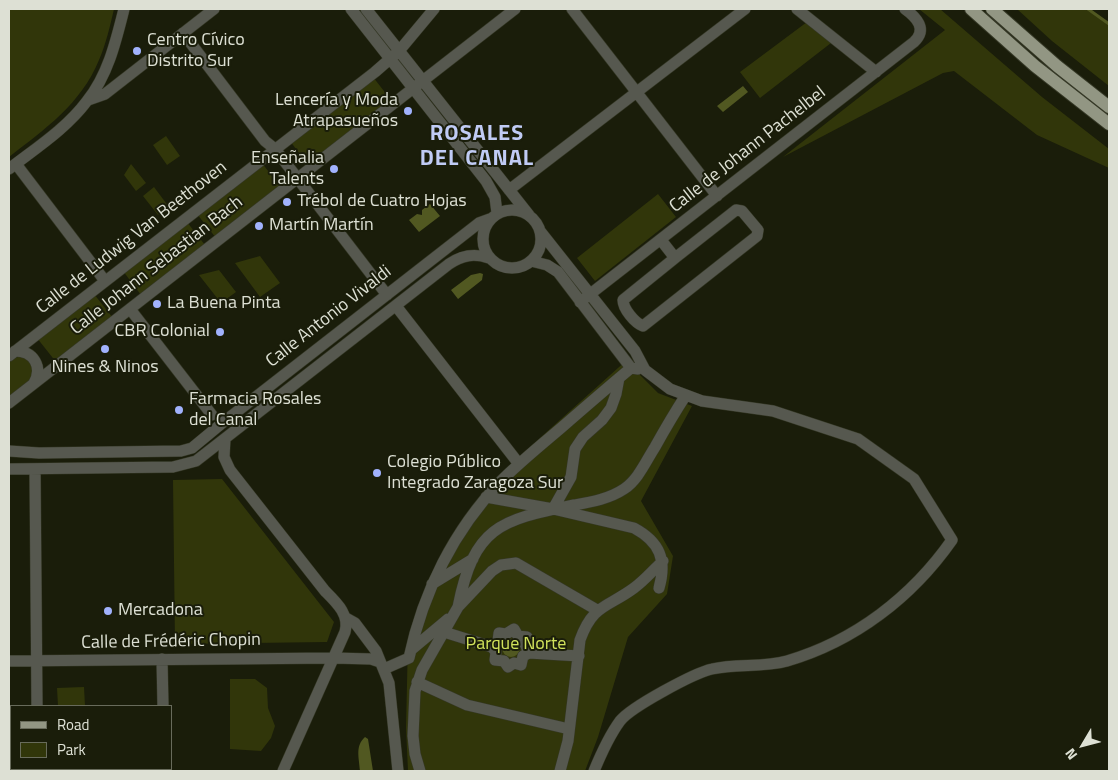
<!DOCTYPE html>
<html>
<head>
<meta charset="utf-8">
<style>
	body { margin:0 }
	#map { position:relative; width:1118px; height:780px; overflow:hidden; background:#1a1d0a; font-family:"Titillium Web",sans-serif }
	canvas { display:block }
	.frame { position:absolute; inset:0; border:10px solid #dde0d4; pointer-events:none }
	.legend { position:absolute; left:10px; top:705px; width:162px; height:65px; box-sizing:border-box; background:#1a1d0a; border:1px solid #686b5b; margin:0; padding:6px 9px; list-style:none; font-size:15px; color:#dde0d4 }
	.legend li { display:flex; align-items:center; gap:10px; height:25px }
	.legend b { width:25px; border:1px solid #686b5b }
	.north { position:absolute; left:1058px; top:720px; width:50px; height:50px; -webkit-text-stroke:4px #1a1d0a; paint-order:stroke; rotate:233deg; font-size:14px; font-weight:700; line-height:20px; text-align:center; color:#dde0d4 }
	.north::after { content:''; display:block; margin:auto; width:18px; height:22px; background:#dde0d4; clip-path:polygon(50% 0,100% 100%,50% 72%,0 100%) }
</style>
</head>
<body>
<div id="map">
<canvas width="1118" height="780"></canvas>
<div class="frame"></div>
<ul class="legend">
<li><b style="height:6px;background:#929683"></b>Road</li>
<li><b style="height:14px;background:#31360a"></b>Park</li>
</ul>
<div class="north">N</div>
</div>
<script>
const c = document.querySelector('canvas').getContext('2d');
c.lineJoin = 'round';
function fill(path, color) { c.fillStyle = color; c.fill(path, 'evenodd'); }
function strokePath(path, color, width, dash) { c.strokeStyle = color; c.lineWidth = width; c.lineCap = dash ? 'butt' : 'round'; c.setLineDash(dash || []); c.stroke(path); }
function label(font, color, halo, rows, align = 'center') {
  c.font = font + ' "Titillium Web",sans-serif'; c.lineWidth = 4; c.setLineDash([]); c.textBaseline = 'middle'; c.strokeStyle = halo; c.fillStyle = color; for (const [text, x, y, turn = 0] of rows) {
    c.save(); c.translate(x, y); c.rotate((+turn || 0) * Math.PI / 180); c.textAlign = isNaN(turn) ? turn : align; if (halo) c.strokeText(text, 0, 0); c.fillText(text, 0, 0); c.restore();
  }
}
fill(new Path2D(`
	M9 9H114C110 26 106 44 99 60 81 104 45 129 9 157Z
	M919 9H940L1042 97 1109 149V168L1037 135 954 71 943 73 783 157 945 30Z
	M1017 9H1088L1109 24V86L1052 41Z
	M807 22 831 43 760 98 740 72Z
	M373 77 391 100 308 165 290 141Z
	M166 136 180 156 167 165 153 145Z
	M262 163 281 188 216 238 197 214Z
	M131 164 146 183 136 191 124 175Z
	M154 187 169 207 158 215 143 196Z
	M658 194 676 217 595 281 577 258Z
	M187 222 205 245 141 295 123 271Z
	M260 256 280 283 260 297 235 263Z
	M219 270 236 292 221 303 199 275Z
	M94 294 113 318 56 362 37 338Z
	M20 356 32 362 34 377 9 400V361Z
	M628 359 640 375 658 393 692 406 641 501 673 556 667 594 628 637 598 737 585 771H408L406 728 408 640 418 607 429 578 450 540 512 463Z
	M222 479 334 622 327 642 175 644 173 480Z
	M230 679H255L267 688 268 708 275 726 271 738 261 751 230 749Z
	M84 687 85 706H58L57 688Z`), '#31360a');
fill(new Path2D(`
	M743 86 748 92 723 112 717 106Z
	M430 204 440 216 419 232 409 220 417 214 422 215V210Z
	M480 273 483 274 482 280 458 299 451 290 471 275Z
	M502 648a9 9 0 1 1 18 0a9 9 0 1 1-18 0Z
	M365 737 368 739 373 771H360C359 757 355 746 365 737Z`), '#515821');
strokePath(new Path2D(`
	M1088 9 1109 24`), '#515821', 3);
const minor = new Path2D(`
	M351 9 486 181 495 197 497 213
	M366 9 529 215
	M572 9 717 196
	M797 9 876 72
	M183 33 265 141 275 149 387 295
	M88 100 105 94 214 9
	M16 164 105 281
	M9 169C36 148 66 129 87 101 108 75 116 41 124 9
	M509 190 745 9
	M483 239a29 29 0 1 1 58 0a29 29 0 1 1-58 0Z
	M540 231 635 351 645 370 670 389 702 401 773 411 858 439 914 479 952 540C912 597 855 641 787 661 763 668 736 663 712 669 694 673 631 707 620 721 609 736 601 754 594 771
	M661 240 675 258 623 300C623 309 635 323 643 326L757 236 758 230 742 211 736 210 675 258
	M531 261 547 265 558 272 631 368 638 369
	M580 302 914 42C928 29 916 17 905 9
	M396 306 519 464
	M130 309 212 415
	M15 351C34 351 43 367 34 383
	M9 356 375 72 399 51 434 9
	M9 403 515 9
	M225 439 224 457 230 470 325 591C337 603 350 615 345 632L283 771
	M9 451 39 453 181 451 192 448 221 424 479 223 490 219
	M9 469 173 467 196 461 449 264C462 255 474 253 489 258
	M35 469 37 706
	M486 497 553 509 634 528C660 542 667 560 659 588
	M553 509 571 477 575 449 583 437 602 420 611 408 616 394 619 378
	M432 584 473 559
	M458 607C474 527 499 520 574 505 591 502 609 499 624 489 638 480 646 461 655 447 665 429 675 412 686 395
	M346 618 355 623 376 651 389 683 398 771
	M444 632 492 647
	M411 650 448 619
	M529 653 525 644 527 637 518 636 514 629 506 634 499 633 498 641 492 647 496 652 495 660 504 661 508 667 514 663 521 665 523 656 529 653 579 656
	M162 659 163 706
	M9 661 334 658 371 659 380 662
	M384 669 409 658C423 592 454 530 501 481 520 462 541 445 561 428 584 408 607 388 631 368
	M417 682 467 705 569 729
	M38 769V771
	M163 769V771
	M420 771 415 754 413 736 415 691 422 670 458 607 492 571 501 565 516 563 597 610
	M560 771 568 741 580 640C593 604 607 608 634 588 645 580 653 570 663 561`);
const major = new Path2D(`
	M971 9 1035 66 1109 124
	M992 9 1057 66 1109 107`);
strokePath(minor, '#353826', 12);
strokePath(major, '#353826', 14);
strokePath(minor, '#56584f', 11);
strokePath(major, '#929683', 12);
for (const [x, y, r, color] of [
	[137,51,5,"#a1b2fd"],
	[408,111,5,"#a1b2fd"],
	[334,169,5,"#a1b2fd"],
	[287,202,5,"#a1b2fd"],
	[259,226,5,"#a1b2fd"],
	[157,304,5,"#a1b2fd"],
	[220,332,5,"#a1b2fd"],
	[105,349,5,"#a1b2fd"],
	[179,410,5,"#a1b2fd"],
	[377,473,5,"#a1b2fd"],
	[108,611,5,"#a1b2fd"]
]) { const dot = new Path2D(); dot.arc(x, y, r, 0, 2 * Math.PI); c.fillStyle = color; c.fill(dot); strokePath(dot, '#1a1d0a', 2); }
label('18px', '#dde0d4', '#1a1d0a', [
	["Centro Cívico",147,41],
	["Distrito Sur",147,62],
	["Lencería y Moda",398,101,"right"],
	["Atrapasueños",398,122,"right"],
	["Enseñalia",324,159,"right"],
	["Talents",324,180,"right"],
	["Trébol de Cuatro Hojas",297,202],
	["Martín Martín",269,226],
	["La Buena Pinta",167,304],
	["CBR Colonial",210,332,"right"],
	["Nines & Ninos",105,368,"center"],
	["Farmacia Rosales",189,400],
	["del Canal",189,421],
	["Colegio Público",387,463],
	["Integrado Zaragoza Sur",387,484],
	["Mercadona",118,611]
], 'left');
label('18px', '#dde0d4', '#1a1d0a', [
	["Calle de Johann Pachelbel",748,150,-38],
	["Calle de Ludwig Van Beethoven",132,238,-38],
	["Calle Johann Sebastian Bach",157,266,-38],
	["Calle Antonio Vivaldi",329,317,-38],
	["Calle de Frédéric Chopin",171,642,-1]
]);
label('18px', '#d1e25b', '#1a1d0a', [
	["Parque Norte",516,645]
]);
c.letterSpacing = '1px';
label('bold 22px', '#c0cbf5', '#1a1d0a', [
	["ROSALES",477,135],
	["DEL CANAL",477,160]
]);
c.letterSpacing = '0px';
</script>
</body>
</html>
